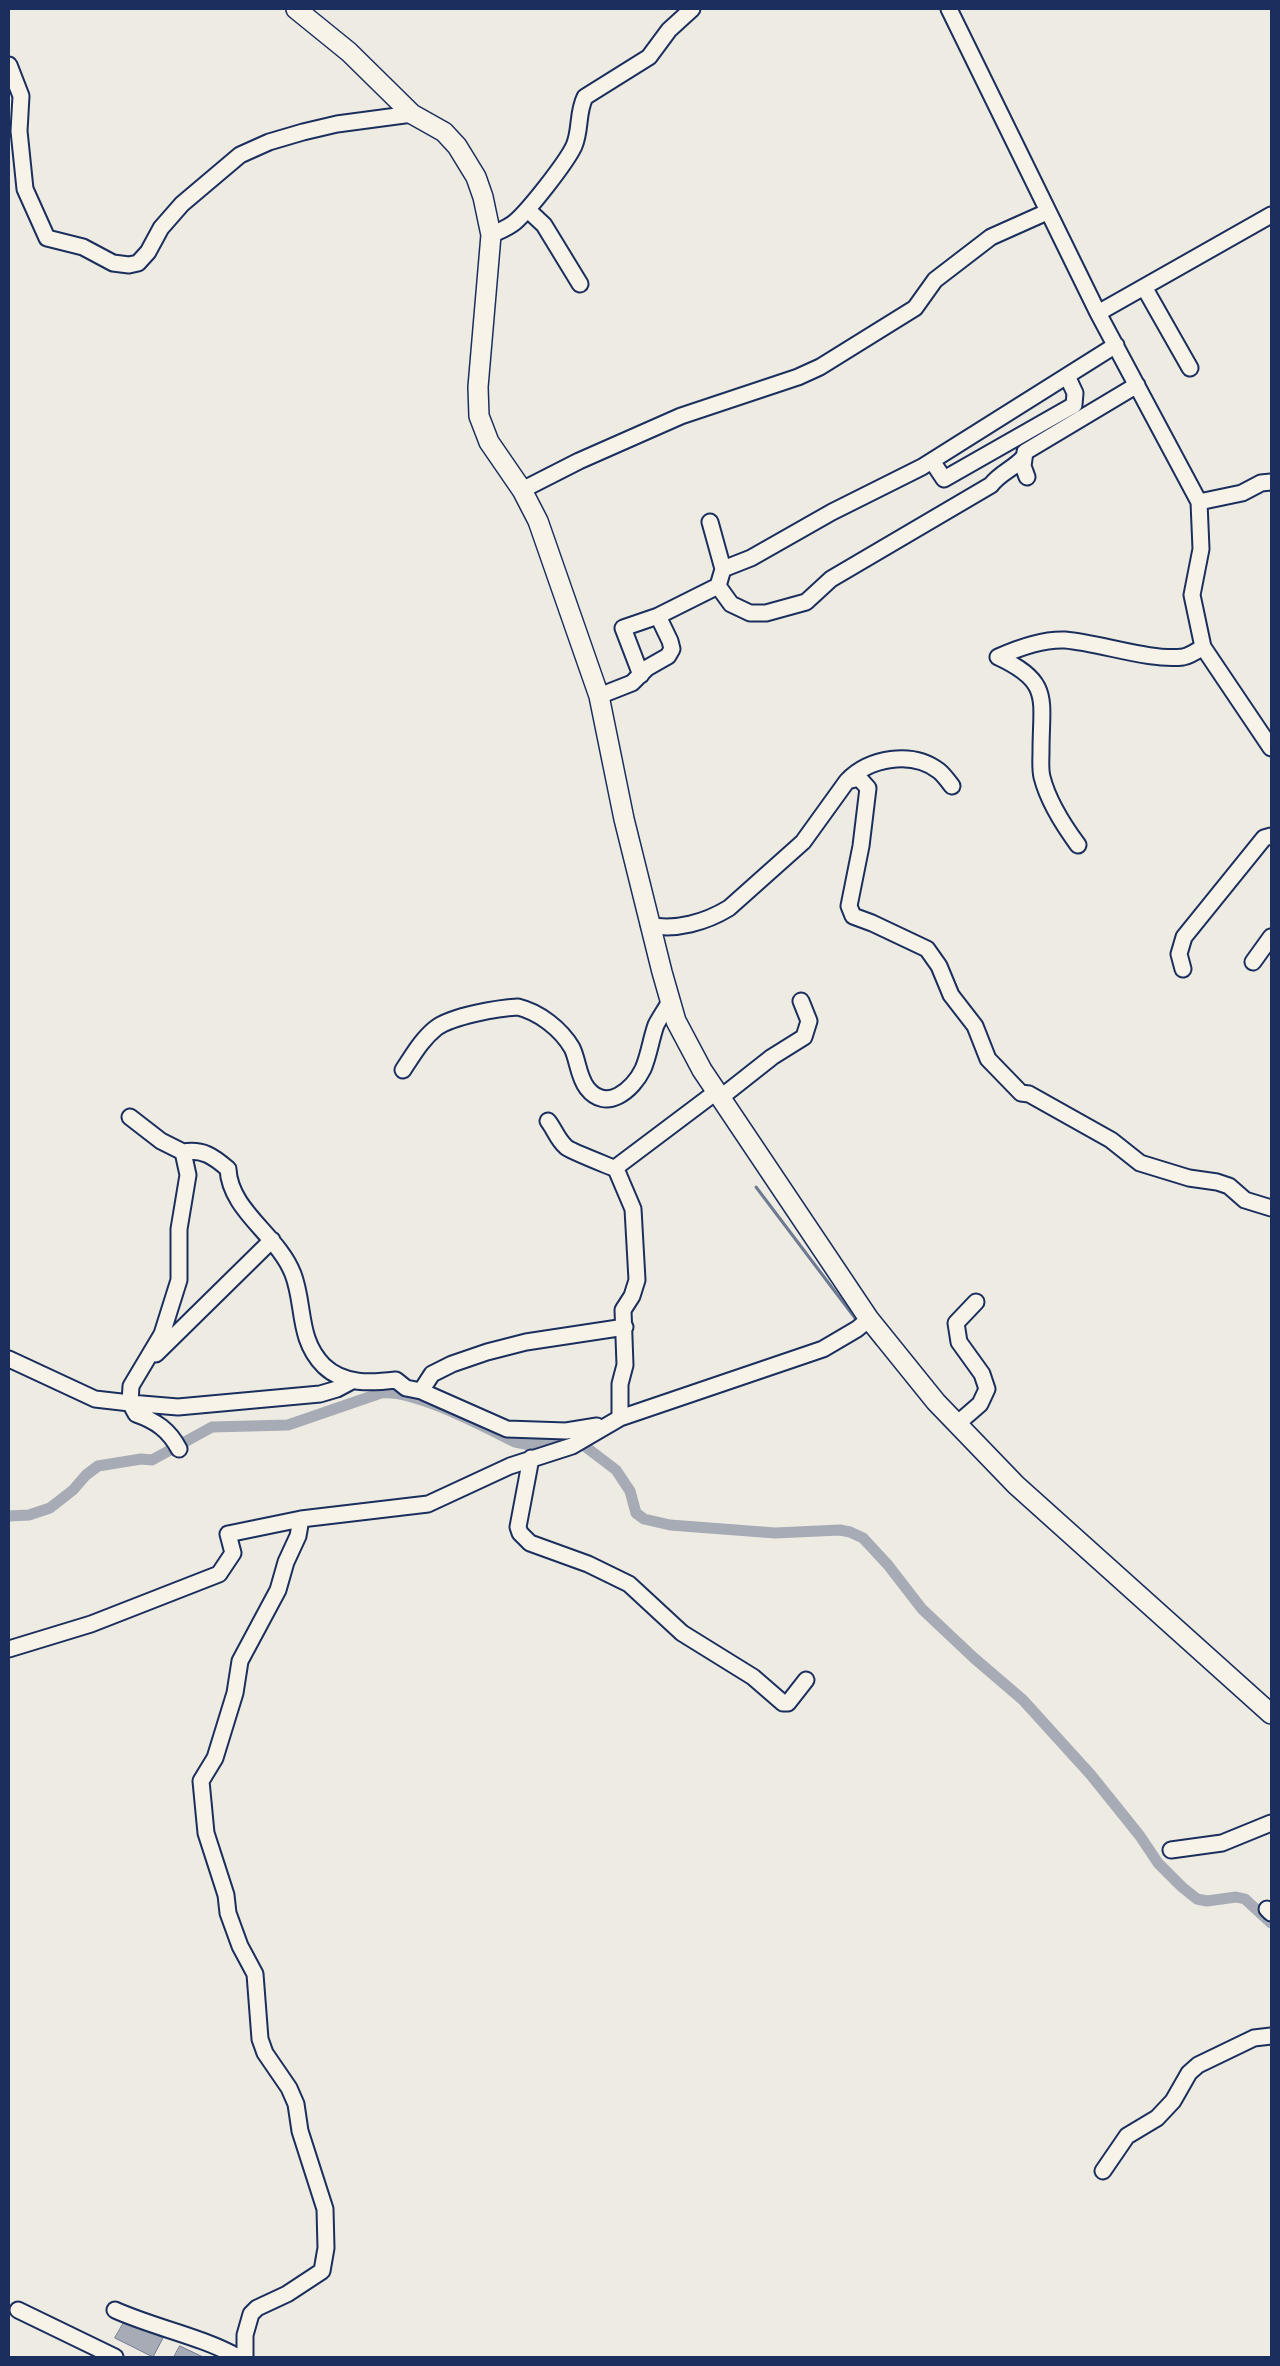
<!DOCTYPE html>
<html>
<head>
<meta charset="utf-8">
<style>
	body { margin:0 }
	#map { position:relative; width:1280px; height:2366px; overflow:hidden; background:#eeebe2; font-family:Pangolin,sans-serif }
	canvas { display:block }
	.frame { position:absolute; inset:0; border:10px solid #1b2f5e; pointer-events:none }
</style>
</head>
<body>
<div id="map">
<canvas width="1280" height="2366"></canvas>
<div class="frame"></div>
</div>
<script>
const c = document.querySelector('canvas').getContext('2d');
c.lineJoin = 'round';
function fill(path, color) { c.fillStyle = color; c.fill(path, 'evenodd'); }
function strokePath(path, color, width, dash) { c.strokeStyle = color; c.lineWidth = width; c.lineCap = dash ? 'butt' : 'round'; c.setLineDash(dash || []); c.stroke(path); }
const water = new Path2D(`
	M126 2319 163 2338 153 2357 115 2338Z
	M180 2346 203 2357H174Z`);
fill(water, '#a6abb5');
strokePath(water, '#6e7992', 1);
strokePath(new Path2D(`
	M756 1187 855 1318
	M868 1333 877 1344
	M378 1386 381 1393`), '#6e7992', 3);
strokePath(new Path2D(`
	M9 1516 29 1515 50 1508 73 1490 86 1475 98 1466 141 1459 152 1460 212 1427 288 1425 381 1393C414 1389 484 1427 515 1442L530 1445 574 1438 616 1470 630 1491 636 1513 644 1519 670 1525 775 1533 840 1530 850 1532 863 1538 888 1565 922 1609 974 1658 1023 1700 1091 1775 1140 1836 1158 1863 1182 1887 1197 1899 1207 1901 1236 1897 1245 1899 1271 1923`), '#a6abb5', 11);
const minor = new Path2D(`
	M949 9 1098 313 1271 215
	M9 65 21 96 19 131 25 189 47 238 83 247 113 263 129 265 138 263 148 252 161 228 182 204 240 155 269 142 303 132 337 124 412 114
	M528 210 544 225 580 284
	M491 235C499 231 508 228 515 222 529 210 566 163 574 146 581 130 577 113 585 97L649 57 669 30 692 9
	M1144 287 1190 368
	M1098 313 1199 502 1201 549 1192 595 1203 647 1271 748
	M932 461 944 479 1074 405 1075 393 1067 376
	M1027 477 1023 466 1025 452 1137 385
	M522 490 579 461 681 416 798 377 820 367 915 308 935 280 991 237 1047 212
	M1199 502 1242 493 1261 483 1271 482
	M723 569 751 558 832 512 922 467 1116 345
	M718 586 731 604 750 613H766L806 602 831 579 991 485C1000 473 1013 469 1023 458
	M998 657C1052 682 1041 699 1041 751 1041 759 1040 769 1042 777 1048 801 1064 826 1078 845
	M998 657C1018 648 1042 639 1065 640 1101 643 1149 661 1183 657 1189 656 1197 651 1203 647
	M641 675 623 628 658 616 718 586 723 569 710 522
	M599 696 632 683 647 668 668 656 672 649 670 641 658 616
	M847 781C869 758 912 750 939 771 944 775 948 781 952 786
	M649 925C676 931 706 922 729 908L803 842 847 781 859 778 868 788 861 846 849 906 853 916 872 923 927 949 939 966 951 995 975 1026 988 1059 1021 1093 1029 1094 1111 1140 1140 1163 1189 1178 1217 1182 1229 1186 1245 1200 1271 1208
	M1253 962 1271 937
	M1183 969 1179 954 1184 937 1264 838 1271 836
	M403 1070C413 1055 422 1039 436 1028 452 1016 498 1008 518 1007 539 1012 561 1029 572 1048 578 1060 578 1076 587 1088 606 1113 633 1090 643 1069 649 1055 651 1039 656 1025 660 1017 666 1009 670 1001
	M720 1098 772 1057 804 1037 809 1021 801 1001
	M130 1117 161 1141 183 1152 188 1175 179 1229V1280L162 1334 131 1386 130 1403 136 1414C156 1421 169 1430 179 1449
	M548 1121C555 1130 557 1139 566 1147 570 1151 607 1165 616 1169L633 1209 637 1280 632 1296 623 1310 625 1365 620 1384V1418
	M183 1152C203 1149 213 1156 228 1169 230 1211 278 1235 293 1274 305 1305 297 1339 324 1366 344 1385 371 1383 396 1380L406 1388 421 1391 507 1429 566 1431 597 1426
	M616 1169 619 1165 716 1092
	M156 1354 272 1240
	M9 1359 95 1399 130 1403 178 1407 320 1394 337 1389 352 1381
	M421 1391 432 1374 452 1364 487 1352 526 1342 625 1327
	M957 1424 980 1404 987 1389 982 1374 959 1342 956 1323 976 1302
	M531 1458 518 1527 520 1533 530 1543 588 1564 629 1584 682 1633 753 1677 783 1703H788L806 1680
	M9 1649 91 1624 219 1574 233 1553 228 1534 301 1519 428 1504 510 1466 572 1446 620 1418 823 1349 857 1329 869 1319
	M1171 1850 1222 1843 1271 1823
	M1267 1909 1271 1913
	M1103 2171 1127 2136 1157 2118 1173 2101 1189 2073 1198 2065 1254 2038 1271 2036
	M18 2310 115 2357
	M115 2310C155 2328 200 2336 238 2357
	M245 2357V2335L251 2314 257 2308 287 2294 322 2271 326 2248 325 2209 300 2131 296 2104 289 2088 265 2053 260 2039 255 1974 240 1946 228 1913 226 1895 206 1833 201 1781 215 1758 235 1693 240 1661 278 1590 286 1562 298 1536 301 1519`);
const major = new Path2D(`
	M296 9 349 52 412 114 444 132 457 146 476 177 483 197 491 235 478 387 479 416 489 442 522 490 538 521 599 696 624 819 662 972 676 1021 702 1070 869 1319 936 1402 1016 1485 1271 1714`);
strokePath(minor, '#1b2f5e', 19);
strokePath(major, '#1b2f5e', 22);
strokePath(minor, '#f7f3e8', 15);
strokePath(major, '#f7f3e8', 19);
</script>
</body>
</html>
